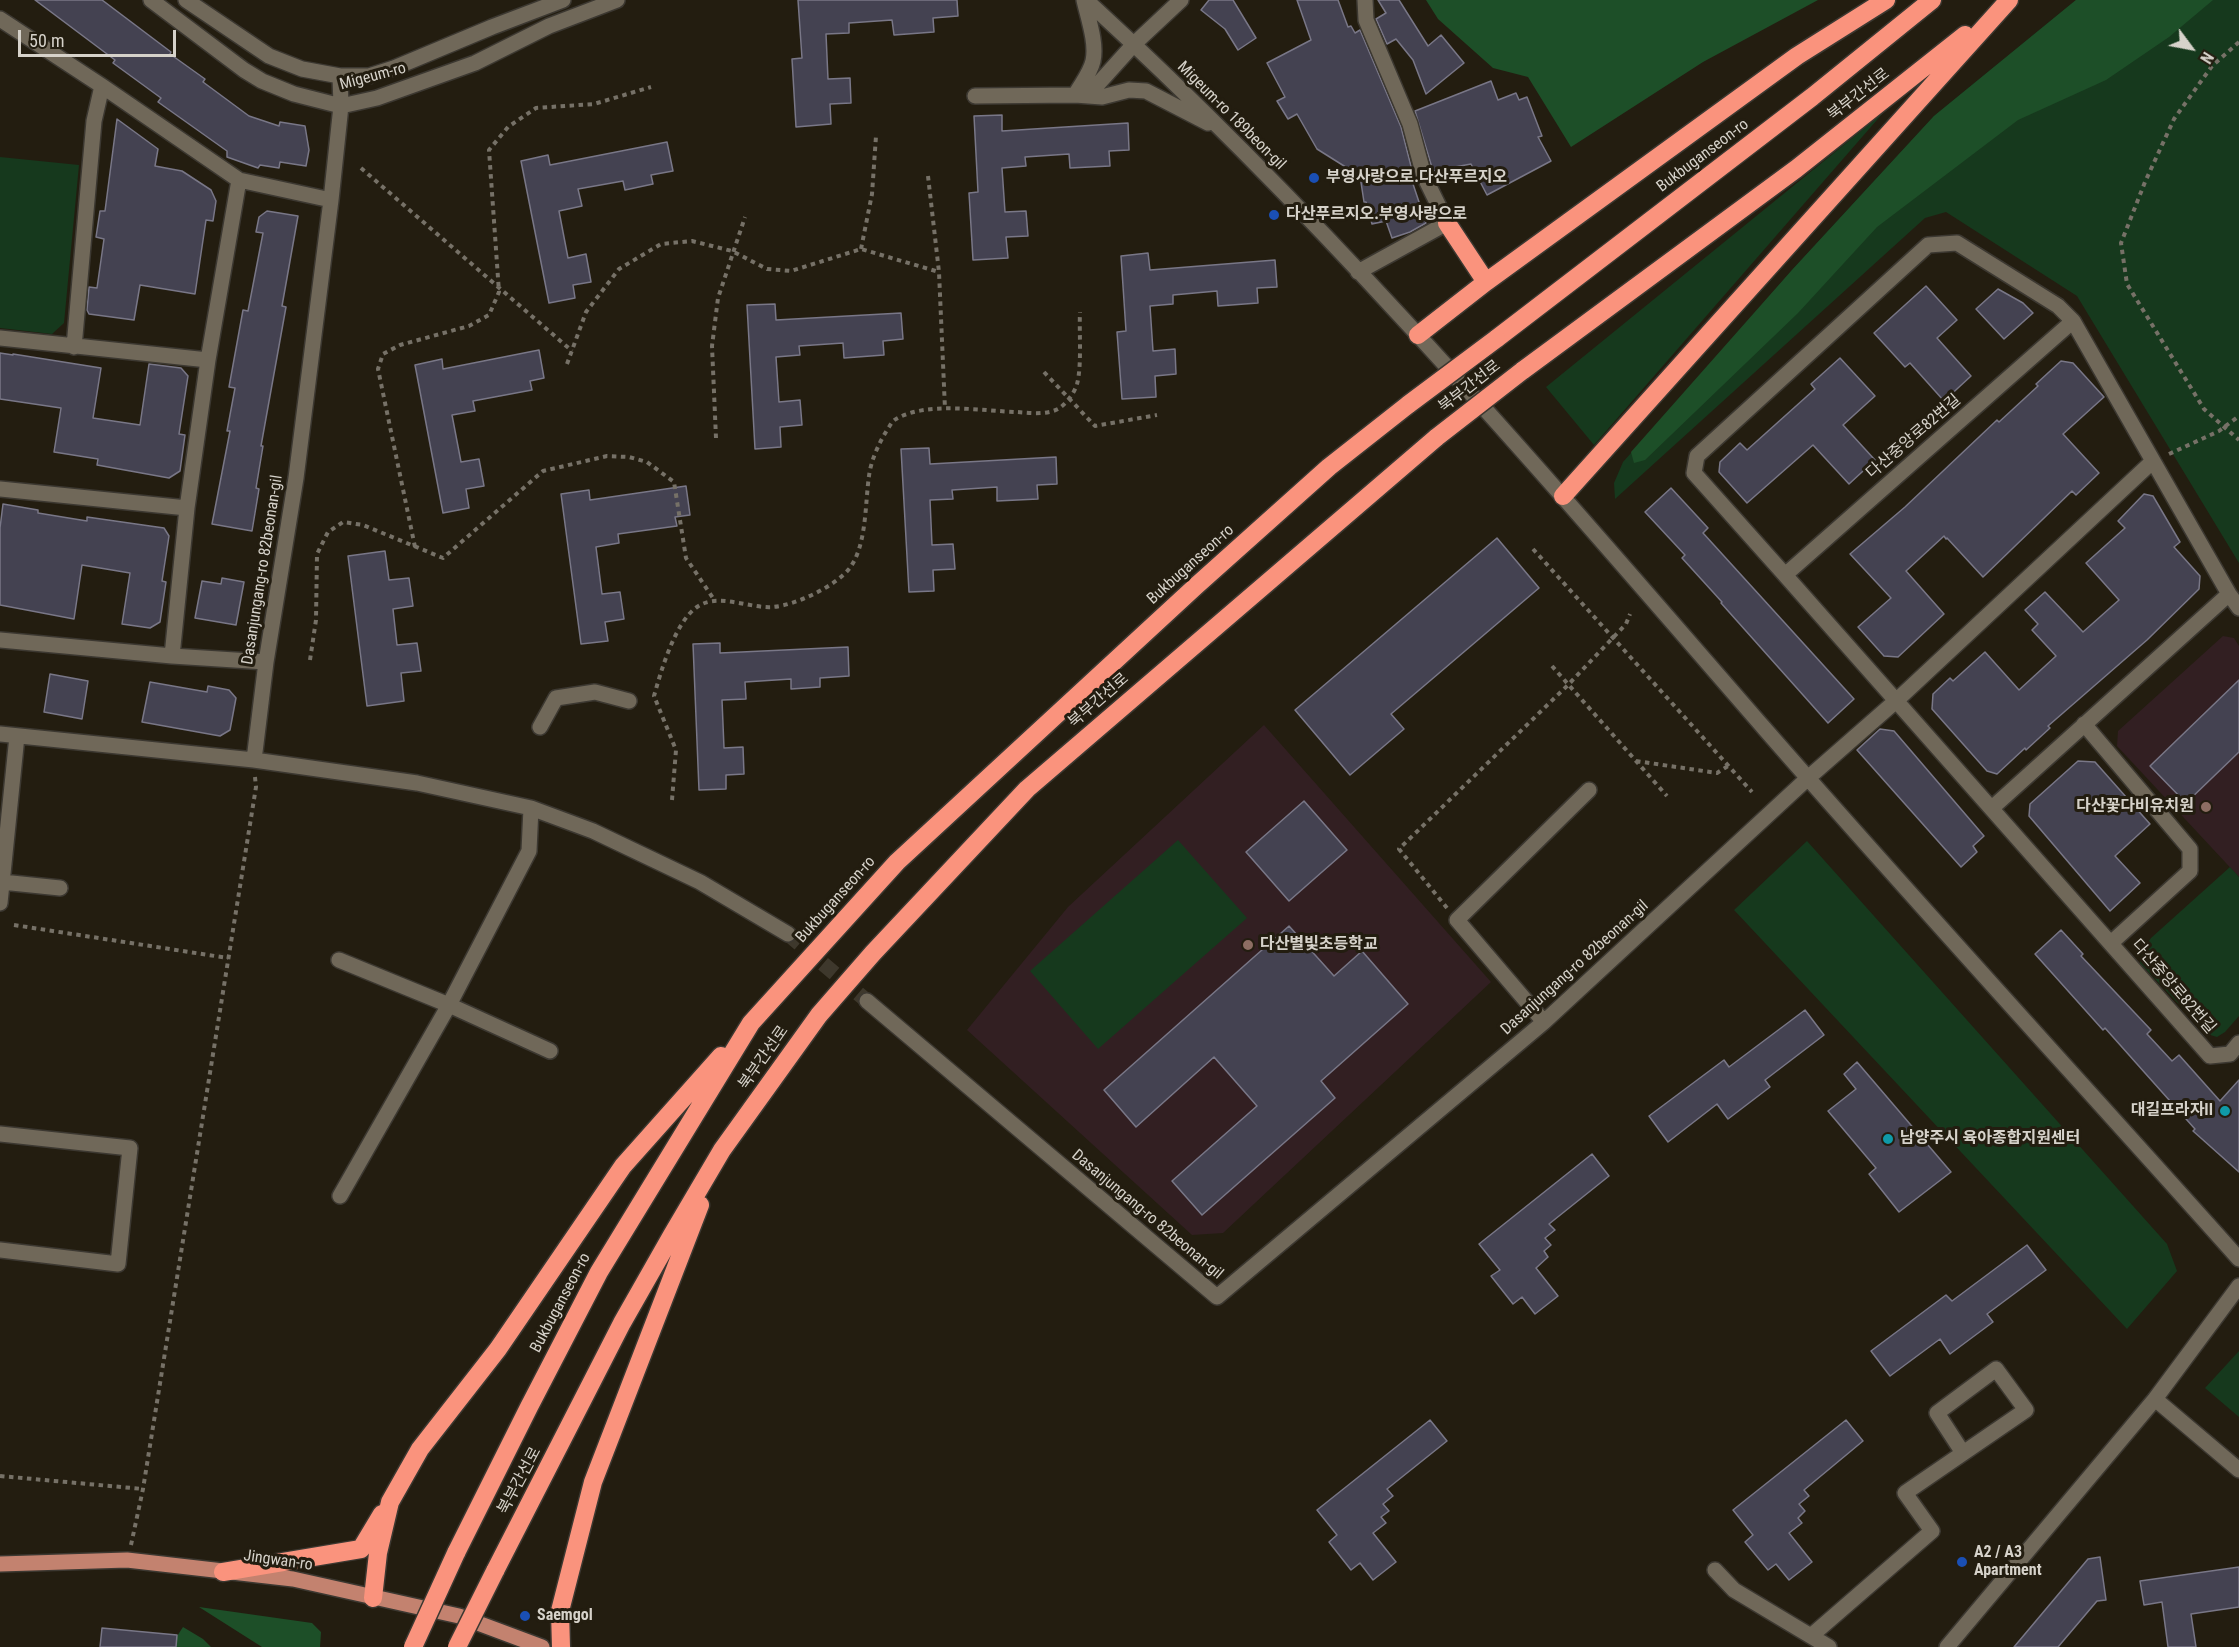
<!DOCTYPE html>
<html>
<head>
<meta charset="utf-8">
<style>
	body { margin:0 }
	#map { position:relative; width:2239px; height:1647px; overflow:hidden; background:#231d10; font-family:"Roboto Condensed",sans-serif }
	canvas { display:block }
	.north { position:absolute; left:2161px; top:18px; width:60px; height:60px; -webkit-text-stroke:4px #231d10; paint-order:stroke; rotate:122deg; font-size:16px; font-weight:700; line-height:24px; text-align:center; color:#d6d2ca }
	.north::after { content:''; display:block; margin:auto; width:21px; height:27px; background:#d6d2ca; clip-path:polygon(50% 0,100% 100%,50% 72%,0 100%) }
	.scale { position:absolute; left:18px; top:30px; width:158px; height:27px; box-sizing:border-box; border:3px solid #d6d2ca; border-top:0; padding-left:8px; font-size:18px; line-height:21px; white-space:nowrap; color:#d6d2ca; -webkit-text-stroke:4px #231d10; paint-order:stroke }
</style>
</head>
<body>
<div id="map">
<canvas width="2239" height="1647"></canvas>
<div class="north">N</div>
<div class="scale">50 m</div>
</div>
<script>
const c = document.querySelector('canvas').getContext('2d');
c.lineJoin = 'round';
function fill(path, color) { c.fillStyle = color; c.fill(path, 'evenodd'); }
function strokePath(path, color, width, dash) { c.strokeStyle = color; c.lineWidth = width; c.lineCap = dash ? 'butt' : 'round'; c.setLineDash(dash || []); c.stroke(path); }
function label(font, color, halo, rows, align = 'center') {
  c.font = font + ' "Roboto Condensed","Noto Sans KR",sans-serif'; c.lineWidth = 6; c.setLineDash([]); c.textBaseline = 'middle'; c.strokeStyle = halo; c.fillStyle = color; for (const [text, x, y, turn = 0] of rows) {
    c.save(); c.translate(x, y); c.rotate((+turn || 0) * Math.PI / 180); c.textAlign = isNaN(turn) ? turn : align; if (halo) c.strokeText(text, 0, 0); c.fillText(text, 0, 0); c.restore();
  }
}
fill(new Path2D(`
	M2223 636 2234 638 2239 646V877L2117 746 2118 731Z
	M1264 725 1491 982 1223 1233 1192 1235 967 1030 1068 907Z`), '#321f22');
fill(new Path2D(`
	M2076 0H2239V563L2077 296 1946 212 1925 218 1615 499 1614 483 1623 462 1700 376 1792 270 1934 116Z
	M1883 113 1594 445 1546 387Z
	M0 157 79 165 64 323 52 334 0 328Z
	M1178 840 1247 918 1098 1049 1030 971Z
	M1807 841 2167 1244 2177 1271 2127 1329 1734 910Z
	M2230 867 2239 877V1016L2225 1032 2217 1037 2207 1034 2140 963 2141 952 2151 938Z
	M2239 1351V1417L2205 1388Z`), '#16391d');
fill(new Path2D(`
	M1426 0H1818L1703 62 1571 147 1528 77 1493 68 1438 19Z
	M2076 0H2213L2169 37 2106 80 2018 120 1877 227 1798 313 1645 460 1634 463 1631 452 1792 270 1934 116Z
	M199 1607 312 1623 321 1632 320 1647H262Z
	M183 1627 203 1639 211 1647H170Z`), '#1d4f28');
const building = new Path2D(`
	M35 0H102L171 52 170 54 205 79 203 82 249 116 279 126 280 122 305 126 309 150 306 166 280 162 279 168 260 165 258 168 227 157V151L158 102 161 98 113 63 115 60Z
	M798 0H957L958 16 933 18 934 32 894 35 892 20 849 23V33L826 34 828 79 850 78 851 103 830 104 831 124 796 127 792 59 802 58Z
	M1209 0H1233L1256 38 1238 50 1225 29 1201 10Z
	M1297 0H1338L1348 27 1351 26 1355 33 1360 30 1401 127 1413 174 1410 175 1426 223 1410 232 1392 238 1386 221 1372 224 1366 202H1364L1360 176 1317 149 1297 114 1288 119 1277 101 1285 97 1267 63 1311 40Z
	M1378 0H1399L1428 46 1441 35 1464 63 1426 94 1413 60 1396 39 1387 44 1376 19 1386 13Z
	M1491 81 1498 100 1516 93 1519 100 1527 97 1542 136 1538 137 1551 161 1487 195 1471 164 1433 171 1415 111Z
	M1002 115V131L1128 123 1129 150 1109 151 1110 166 1070 168 1069 154 1025 157 1026 166 1002 168 1005 212 1026 211 1028 236 1006 237 1008 258 973 260 969 193 978 192 974 116Z
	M117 119 158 149 155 166 182 171 211 190 216 201 213 221 206 220 195 294 140 285 134 320 89 314 87 310 89 287 97 288 104 239 96 237 100 211H105Z
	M667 142 673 171 651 175 653 184 625 190 623 181 578 189 582 206 559 211 568 258 586 254 591 282 573 285 575 298 549 303 521 161 548 155 550 165Z
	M267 211 298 216 282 306 286 307 261 446H263L256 488 259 489 252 531 212 524 230 431H227L235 388 229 387 243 310 248 311 263 233 256 232 259 217Z
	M1148 253 1150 270 1275 260 1277 287 1257 288 1258 303 1218 306 1217 291 1173 295V304L1150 306 1153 351 1175 349 1176 374 1155 376 1156 397 1122 399 1117 332 1126 331 1121 256Z
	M1926 286 1957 320 1937 338 1971 376 1944 401 1910 363 1905 367 1874 333Z
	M1998 289 2023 303 2033 313 2004 339 1976 309Z
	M775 304 776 320 901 313 903 339 883 341 884 355 844 358 843 343 799 346 800 355 776 357 779 402 800 400 802 425 780 427 781 447 755 449 747 305Z
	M539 350 544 378 530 381 532 390 473 401 475 411 452 415 461 462 479 459 484 486 466 489 469 508 443 513 415 365 442 359 443 369Z
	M0 353 13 355V354L101 368 93 418 140 425 149 364 181 368 188 376 179 434 185 435 180 471 169 478 97 465 98 459 54 452 61 408 0 399Z
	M1840 358 1875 396 1843 425 1875 460 1849 484 1813 445 1747 503 1719 472 1720 462 1740 443 1747 450 1815 389 1811 384Z
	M2061 361 2073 363 2104 397 2063 434 2099 473 2076 495 2072 491 1983 577 1947 538 1946 539 1944 536 1906 571 1944 614 1898 657 1884 656 1858 627 1891 598 1850 554 1905 507 1997 420 1999 422 2038 386 2036 384Z
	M929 448 930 464 1056 457 1057 484 1037 485 1038 499 997 501V487L952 490 953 499 930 500 932 545 953 544 955 569 933 570 934 591 909 592 901 449Z
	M686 486 690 515 675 517 677 526 618 534 619 543 596 547 602 594 620 592 624 619 605 622 608 641 581 644 561 494 589 490 590 500Z
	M1671 488 1708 528 1703 533 1854 699 1828 723 1721 603 1722 602 1682 558 1685 555 1645 512Z
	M2144 494 2153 496 2180 542 2174 547 2200 576 2199 589 2147 640 2048 726 2050 728 2026 750 2025 748 1997 774 1987 771 1932 709 1933 694 1950 678 1953 681 1985 652 2019 690 2056 656 2032 630 2038 624 2025 610 2045 592 2083 632 2119 600 2086 563 2125 528 2118 521Z
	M3 504 38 510V513L87 521V517L164 528 169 536 162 581 166 582 160 622 150 628 122 624 130 573 82 565 74 619 0 605V528Z
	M1497 538 1539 588 1391 714 1404 729 1350 775 1295 710Z
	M385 551 389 580 409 578 413 606 393 609 397 645 417 643 421 671 401 673 404 701 367 706 348 556Z
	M222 578 244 582 236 625 195 618 202 581 221 584Z
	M720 643V653L848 647 849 676 820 678V687L791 689V679L745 682 746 699 722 700 724 748 743 747 744 774 726 775V789L699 790 693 644Z
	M50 674 88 681 82 719 44 712Z
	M2239 680V752L2186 803 2150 766Z
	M150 682 207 692 208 686 229 690 236 698 230 730 220 736 142 722Z
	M1880 729 1894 731 1984 836 1973 846 1977 852 1961 867 1857 750Z
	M2078 761 2095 762 2150 824 2115 856 2140 883 2110 911 2029 816 2030 804Z
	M1304 801 1347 850 1289 901 1246 852Z
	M1289 926 1334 976 1362 951 1408 1004 1321 1081 1335 1098 1202 1215 1172 1181 1257 1106 1214 1057 1136 1127 1104 1090Z
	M2061 930 2083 954 2081 956 2151 1030 2147 1034 2172 1061 2179 1055 2220 1101 2239 1080V1172L2193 1131 2195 1129 2145 1073 2105 1028 2103 1030 2035 954Z
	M1805 1010 1824 1035 1765 1080 1770 1087 1728 1119 1717 1104 1668 1142 1649 1116 1724 1060 1729 1067Z
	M1857 1062 1951 1172 1899 1212 1869 1174 1876 1168 1828 1111 1856 1089 1844 1074Z
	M1592 1154 1609 1176 1549 1224 1555 1230 1545 1238 1551 1245 1544 1251 1548 1257 1536 1268 1558 1296 1535 1314 1522 1297 1513 1304 1491 1276 1500 1270 1479 1244Z
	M2027 1245 2046 1270 1987 1314 1993 1322 1950 1354 1940 1339 1890 1376 1871 1351 1946 1295 1952 1301Z
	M1430 1420 1447 1441 1387 1489 1393 1496 1383 1504 1389 1511 1381 1517 1386 1523 1373 1533 1396 1562 1373 1580 1360 1563 1351 1570 1329 1542 1337 1535 1317 1510Z
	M1846 1420 1863 1441 1804 1490 1809 1496 1799 1504 1805 1511 1798 1518 1802 1523 1789 1533 1812 1562 1789 1580 1776 1564 1768 1570 1745 1542 1753 1535 1733 1510Z
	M2100 1557 2106 1600 2097 1601 2058 1647H2014L2088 1559Z
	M2239 1567V1607L2191 1614 2196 1647H2168L2162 1602 2144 1605 2140 1581Z
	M102 1628 177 1635 176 1647H100Z`);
fill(building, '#444251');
strokePath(building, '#797787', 1.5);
strokePath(new Path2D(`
	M788 934 867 1001`), '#3e382c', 15, [15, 8]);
const minor = new Path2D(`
	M151 0 244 70 262 81 294 94 341 106 377 98 475 63 549 26 617 0
	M186 0 269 56 302 69 340 76H369L394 68 492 27 563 0
	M1084 0C1088 18 1097 43 1093 61 1090 74 1081 84 1075 95L1102 97 1129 90 1146 91 1208 123
	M1086 0C1331 224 1547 478 1764 728 1920 907 2081 1082 2239 1259
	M0 19 102 86 239 180 331 200 296 478 266 662 254 760
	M975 96 1075 95 1099 83 1134 44 1181 0
	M331 200 341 106 340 76
	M1358 272 1447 223 1424 176 1410 124 1366 20 1365 0
	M0 338 208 360
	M74 347 94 121 102 86
	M0 489 187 508
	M1785 575 1694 473 1697 456 1928 245 1957 243 2058 306 2073 321
	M2239 608 2229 594 2073 321 1785 575 2210 1056 2230 1054 2239 1043
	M0 640 172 656 266 662
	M172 656 187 508 208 360 239 180
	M2084 724 2190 849V871L2111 943
	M540 727 556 698 595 692 629 701
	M0 734 254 760 417 783 531 808 593 831 700 882 788 934
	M1992 808 2229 594
	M2 882 60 888
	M0 903 17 736
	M339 960 449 1005 550 1051
	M867 1001 1217 1297 1544 1022 1808 778 1897 700 2153 461
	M1544 1022 1457 920 1589 790
	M0 1134 130 1148 118 1264 0 1250
	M340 1196 449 1005 529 851 531 808
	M2155 1399 2239 1470
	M1715 1570 1734 1590 1829 1647
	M1811 1636 1932 1531 1905 1493 2026 1410 1996 1369 1937 1413 1963 1453
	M1947 1647 2155 1399 2239 1286`);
const major = new Path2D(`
	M0 1564 127 1560 293 1579 459 1616 542 1647`);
const highway = new Path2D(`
	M1447 223 1486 282
	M1418 335 1486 282 1797 56 1886 0
	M1496 339 1812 97 1932 0
	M1522 371 1796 169 1965 35
	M1563 496 2009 0
	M456 1553 529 1407 599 1272 751 1023 897 862 1196 586 1329 467 1409 404
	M495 1571 622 1323 672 1235 722 1150 819 1015 873 953 1027 789 1437 437
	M223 1572 361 1549 382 1514
	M373 1598 378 1553 390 1502 420 1449 498 1349 623 1166 721 1056
	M561 1647 560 1611 593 1482 700 1205`);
strokePath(minor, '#3c3831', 18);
strokePath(major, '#3c3831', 18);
strokePath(highway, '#3c3831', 21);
strokePath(new Path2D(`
	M2239 42 2212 66 2174 119 2145 182 2121 243 2127 284 2204 409 2239 440
	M361 168 572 351
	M928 176 939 272 945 409
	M861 249 872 194 876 136
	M567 364 586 312 619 269 661 244 692 241 732 251 767 269 791 271 861 249 939 272
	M1044 372 1095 426 1157 415
	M716 438 712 346 718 298 745 217
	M2169 454 2219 431 2239 416
	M415 547 378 369 383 354 400 345 469 326 489 315 499 292 489 150 508 127 536 108 594 104 651 87
	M1533 549 1752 792
	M310 660 316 620 317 554 328 532 343 522 363 525 443 558 543 471 607 456 629 457 647 462 674 482 686 558 715 601
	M1552 666 1667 796
	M1636 761 1717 773 1728 766
	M672 800 676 750 654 696C661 671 675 622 697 607 718 592 750 609 773 607 796 605 834 587 849 569 867 546 865 503 869 476 871 460 879 443 887 430 890 426 892 421 896 419 927 401 982 411 1017 412 1030 413 1046 415 1058 409 1066 404 1074 394 1077 384 1082 366 1079 332 1080 312
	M1447 908 1399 849 1568 685 1626 624 1630 614
	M14 925 228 958
	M0 1476 143 1489
	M131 1545 143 1489 256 787 255 777`), '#767167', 4, [4.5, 4.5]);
strokePath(minor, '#706859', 15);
strokePath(major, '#c3826f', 15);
strokePath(highway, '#fa937d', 18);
const highwayBridge = new Path2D(`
	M1409 404 1496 339
	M1437 437 1522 371
	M413 1647 456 1553
	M457 1647 495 1571`);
strokePath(highwayBridge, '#3c3831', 21, []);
strokePath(highwayBridge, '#fa937d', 18);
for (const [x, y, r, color] of [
	[1314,178,6,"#1a4fb4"],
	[1274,215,6,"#1a4fb4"],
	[2206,807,6,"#8d6e63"],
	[1248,945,6,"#8d6e63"],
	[2225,1111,6,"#0f9aa8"],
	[1888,1139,6,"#0f9aa8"],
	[1962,1562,6,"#1a4fb4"],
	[525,1616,6,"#1a4fb4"]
]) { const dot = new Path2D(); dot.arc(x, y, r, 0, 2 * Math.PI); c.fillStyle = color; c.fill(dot); strokePath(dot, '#231d10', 2); }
label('16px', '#d6d2ca', '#231d10', [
	["Migeum-ro",373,77,-15],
	["북부간선로",1859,95,-38],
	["Migeum-ro 189beon-gil",1231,116,45],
	["Bukbuganseon-ro",1703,156,-37],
	["북부간선로",1470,387,-38],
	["다산중앙로82번길",1914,437,-41],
	["Bukbuganseon-ro",1191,565,-42],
	["Dasanjungang-ro 82beonan-gil",263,570,-81],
	["북부간선로",1099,701,-41],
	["Bukbuganseon-ro",836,900,-48],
	["Dasanjungang-ro 82beonan-gil",1575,968,-42],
	["다산중앙로82번길",2173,987,49],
	["북부간선로",764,1058,-55],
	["Dasanjungang-ro 82beonan-gil",1147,1215,40],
	["Bukbuganseon-ro",561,1303,-62],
	["북부간선로",520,1481,-62],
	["Jingwan-ro",278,1561,8]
]);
label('bold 16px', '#d6d2ca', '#231d10', [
	["부영사랑으로.다산푸르지오",1326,178],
	["다산푸르지오.부영사랑으로",1286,215],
	["다산꽃다비유치원",2194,807,"right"],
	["다산별빛초등학교",1260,945],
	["대길프라자II",2213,1111,"right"],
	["남양주시 육아종합지원센터",1900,1139],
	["A2 / A3",1974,1553],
	["Apartment",1974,1571],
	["Saemgol",537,1616]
], 'left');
</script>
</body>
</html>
